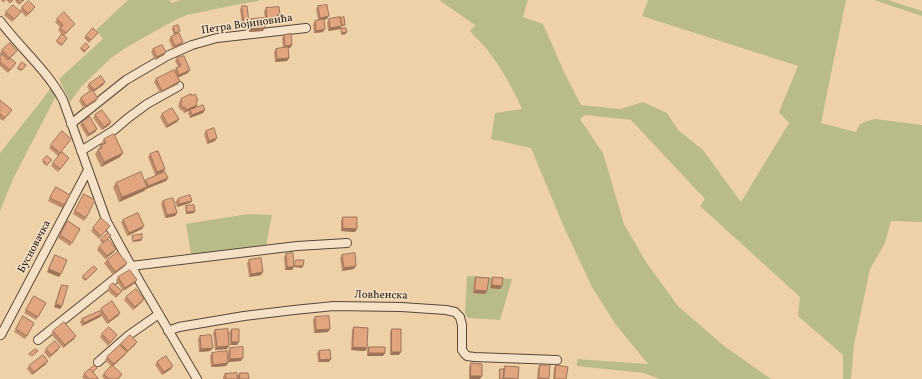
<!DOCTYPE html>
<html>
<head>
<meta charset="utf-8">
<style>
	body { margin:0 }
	canvas { display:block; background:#efd1a8 }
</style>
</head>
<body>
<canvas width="922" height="379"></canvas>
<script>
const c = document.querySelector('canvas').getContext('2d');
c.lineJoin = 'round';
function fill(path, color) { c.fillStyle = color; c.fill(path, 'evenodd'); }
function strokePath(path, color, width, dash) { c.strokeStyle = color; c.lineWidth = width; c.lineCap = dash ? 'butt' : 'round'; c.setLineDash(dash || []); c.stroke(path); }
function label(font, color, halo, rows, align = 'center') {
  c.font = font + ' Vollkorn,serif'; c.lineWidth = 3; c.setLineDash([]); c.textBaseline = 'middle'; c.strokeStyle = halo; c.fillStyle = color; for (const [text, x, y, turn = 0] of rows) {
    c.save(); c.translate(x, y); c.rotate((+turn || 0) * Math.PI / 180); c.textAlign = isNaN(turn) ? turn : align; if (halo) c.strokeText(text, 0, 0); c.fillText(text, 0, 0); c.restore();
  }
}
fill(new Path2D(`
	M128 0H170L171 3 181 0H259L258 1 235 5 187 15 177 19 127 47 111 58 81 87 70 102 59 79 103 39 96 30Z
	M439 0H528L523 17 543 24 565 74 581 105 620 109 643 102 667 113 678 130 703 150 741 202 789 123 779 112 798 66 642 16 648 0H846L821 123 856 132 860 124 867 121 875 119 922 125V222L891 221 885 243 870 269 854 345 851 379H843V355L798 316 800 297 700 206 705 199 631 120 586 115 580 119 603 153 624 224 646 262 678 306 724 346 771 379H659L644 373 577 366V359L648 364 616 325 592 287 563 225 531 148 491 139 495 113 522 109C512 87 500 65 485 47 481 42 475 37 470 31L475 25Z
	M874 0H888L922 11V16Z
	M52 87 57 94 13 179 0 211V153Z
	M248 214 272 215 266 246 191 254 186 224Z
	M467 276 512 279 500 320 468 318 465 313Z`), '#b9bc88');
const street = new Path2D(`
	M0 21C20 48 47 70 63 100L107 222 140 282 197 379
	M71 124 126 80 167 56 192 45 217 38 306 28
	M81 151 113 131 128 118 147 104 179 86
	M168 331 179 327 244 316 294 310 334 306 401 307 446 310 455 312 460 317 462 325V350L465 354 467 356 474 357 557 360
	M1 335 88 170
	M38 340 131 266 297 246 347 243
	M98 362 129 335 159 314`);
strokePath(street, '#574838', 10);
strokePath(street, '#f5e1c6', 8);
fill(new Path2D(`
	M1 0H6L3 3Z
	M16 0H24L19 5 15 1Z
	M242 6 247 25H242L240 9Z
	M318 6 327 19 324 20 323 32 314 33 313 24 315 21 318 20 316 9Z
	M22 7 33 10 26 17 20 10Z
	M266 8 280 14 275 21 265 22 264 11Z
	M6 12 19 15 12 22 4 15Z
	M57 19 75 24 64 36 67 38 61 46 56 42 62 35 58 30 60 27 55 22Z
	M251 19 263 31 249 32 248 25Z
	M329 19 345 25 344 26H341L340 29 328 31 327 22Z
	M173 27 179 33 174 35 172 29Z
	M96 35 89 43 84 38 86 36Z
	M284 35 292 45 290 48H288L289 58 287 61 275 62 274 52 276 49 283 48 282 38Z
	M171 37 183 42 181 45 173 49 169 40Z
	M89 47 84 53 80 49 81 48Z
	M153 49 166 52 164 55 155 60 151 52Z
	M2 50 15 54 10 58 16 63 8 73 0 66V57L1 55 0 53Z
	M177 58 188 73 178 77V84L160 93 154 82 156 79 175 70 176 68 178 67 175 61Z
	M22 62 26 65 21 71 17 69Z
	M105 82 103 85 93 92 96 101 84 109 79 101 81 98 90 91 87 87 89 84Z
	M192 96 198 100 196 103 197 105 195 108 205 110 203 113 190 118 188 113 190 110 184 113 182 110 181 111 178 106 179 104V102L181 99Z
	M0 100 12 110 3 121 0 119Z
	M162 114 179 119 177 122 166 128 160 117Z
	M95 115 111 122 109 125 102 130 93 118Z
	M82 122 97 129 95 132 87 137 80 125Z
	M206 131 215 141 207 144 204 134Z
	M71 139 58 156 49 148 51 145Z
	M104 139 123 153 120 157 101 167 95 154 101 145V144Z
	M150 154 165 169 163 172 155 175 148 157Z
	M47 156 52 160 46 166 42 162Z
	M67 161 58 172 51 166 53 163Z
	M168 178 166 181 146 189 144 191 119 202 113 187 116 183 145 181 146 180Z
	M56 187 64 205 62 208 48 201Z
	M84 194 86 218 84 221 73 214Z
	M178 199 192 201 190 203 177 207 175 202Z
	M163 201 177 213 175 216 165 218 161 204Z
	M186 206 195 211 194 213 186 214 185 207Z
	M343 217 355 232 341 231V220Z
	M123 220 144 226 142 229 127 236 121 222Z
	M68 221 80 229 70 246 58 238Z
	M110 226 99 239 91 231 93 228Z
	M111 235 103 244 100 241 101 239Z
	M99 247 114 252 105 259 97 250Z
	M286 254 292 270H285L284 257Z
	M55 255 59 277 47 272 53 258Z
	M342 255 354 269 342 271 340 258Z
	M107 260 127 263 125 266 113 275 104 263Z
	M249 260 263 272 261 275 249 277 247 263Z
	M96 271 85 281 82 278 83 276Z
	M118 277 135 283 123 291 116 280Z
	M476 277 485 294 473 293 474 280Z
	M493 277 502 286 500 289 490 288 491 280Z
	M113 283 122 291 116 298 107 290Z
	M62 285 60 309 54 307 60 288Z
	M34 296 38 317 36 320 24 313Z
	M126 297 144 299 142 302 133 310 124 300Z
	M101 309 120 313 118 316 107 324 101 315 100 317 82 326 80 322 82 319 100 311Z
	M23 316 27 336 25 339 14 332Z
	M315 317 328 332 314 333 313 320Z
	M354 327 367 348 365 351 351 350 352 330Z
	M232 329 237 345H230L229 332Z
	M392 329 401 352 399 355H390V332Z
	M215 330 229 346 227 349 215 350 213 333Z
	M53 331 76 336 74 339 63 348 51 334Z
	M102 334 117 335 108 346 100 337Z
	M130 335 135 345 113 366 122 374 119 379H104L102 376 111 366 105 360 107 357Z
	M200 336 210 351 199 352 198 339Z
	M369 347 385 353 383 356H367V349Z
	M230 348 241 361 228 362V351Z
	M46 349 58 350 49 358 44 352Z
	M319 351 329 362H318L317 353Z
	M212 353 228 363 226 366 211 367 210 356Z
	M157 362 171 369 162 375 155 365Z
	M471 363 482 364 469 379V366Z
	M46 364 32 375 27 369 29 366Z
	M540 365 549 379H537L538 368Z
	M556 365 566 379H553L554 368Z
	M505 366 518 379H499V371L500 369H503Z
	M96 370 93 372 98 379H84L82 377 84 374Z
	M240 373 249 379H238L237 376Z
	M225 374 238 379H223V377Z`), '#c28f6d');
fill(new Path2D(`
	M329 16 327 19 318 21 320 18Z
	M278 18 275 21 265 22 267 19Z
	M244 22H249L247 25H242Z
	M345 25 344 26H341L340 29 328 31 330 28Z
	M265 28 263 31 249 32 251 29Z
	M325 29 323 32 314 33 316 31Z
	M347 32 346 34 341 35 342 33Z
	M183 42 181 45 173 49 175 46Z
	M292 45 290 48 283 49 285 46Z
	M166 52 164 55 155 60 157 57Z
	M289 58 287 61 275 62 277 59Z
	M190 70 188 73 177 78 179 75Z
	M180 81 178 84 160 93 162 91Z
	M105 82 103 85 92 93 94 90Z
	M98 98 96 101 84 109 86 106Z
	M197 105 195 108 184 113 186 110Z
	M205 110 203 113 190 118 192 115Z
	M179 119 177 122 166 128 168 125Z
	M111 122 109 125 102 130 104 127Z
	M97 129 95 132 87 137 89 134Z
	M217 138 215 141 207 144 209 141Z
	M123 153 120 157 101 167 104 162Z
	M165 169 163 172 155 175 157 172Z
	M168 178 166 181 146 189 148 186Z
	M147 187 144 191 119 202 122 197Z
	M192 201 190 203 177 207 179 204Z
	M195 211 194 213 186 214 187 212Z
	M177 213 175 216 165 218 167 215Z
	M144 226 142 229 127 236 129 233Z
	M343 228 357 229 355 232 341 231Z
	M142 239 141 241 132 242 133 241Z
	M116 249 114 252 105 259 107 256Z
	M127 263 125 266 113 275 115 272Z
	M295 266H303L302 268 294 267Z
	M356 266 354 269 342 271 344 268Z
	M287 267H294L292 270H285Z
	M49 269 61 274 59 277 47 272Z
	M263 272 261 275 249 277 251 274Z
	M137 280 135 283 123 291 125 288Z
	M492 285 502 286 500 289 490 288Z
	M475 290 487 291 485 294 473 293Z
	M144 299 142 302 133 310 135 307Z
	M56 304 62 306 60 309 54 307Z
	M120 313 118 316 107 324 109 321Z
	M102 314 100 317 82 326 84 323Z
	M330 329 328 332 314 333 316 330Z
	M76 336 74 339 63 348 65 345Z
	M137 342 135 345 125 354Z
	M232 342H239L237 345H230Z
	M229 346 227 349 215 350 217 347Z
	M60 347 58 350 49 358 51 355Z
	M353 347 367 348 365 351 351 350Z
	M213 348 210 351 199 352 201 349Z
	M127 352 125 355 112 367 114 364Z
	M392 352H401L399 355H390Z
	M369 353H385L383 356H367Z
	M243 358 241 361 228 362 230 359Z
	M331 359 329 362H318L320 360Z
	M48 361 46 364 32 375 34 372Z
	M228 363 226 366 211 367 213 365Z
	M173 366 171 369 162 375 164 372Z
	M471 376H482L480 379H469Z`), '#9e7459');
const building = new Path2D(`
	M8 0H13L10 3 8 1Z
	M17 0H24L20 3Z
	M29 1 35 7 28 14 22 7Z
	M13 5 21 12 14 19 6 12Z
	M327 5 329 16 320 18 318 6Z
	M242 6H247L249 22H244Z
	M279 7 280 14 277 15 278 18 267 19 266 8Z
	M64 12 75 24 66 33 60 28 63 25 57 19Z
	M340 17 342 26 330 28 329 19Z
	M344 17 345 25H342L340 18Z
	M264 18 265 28 251 29 250 22H252L251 19Z
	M324 19 325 29 316 31 315 21Z
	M178 25 180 31 175 33 173 27Z
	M93 28 98 33 91 40 86 36Z
	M341 28H346L347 32 342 33Z
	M179 33 183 42 175 46 171 37Z
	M62 34 67 38 62 45 57 41Z
	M291 34 292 45 285 46 284 35Z
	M10 43 17 51 9 58 2 50Z
	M86 43 89 47 85 51 81 48Z
	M162 45 166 52 157 57 153 49Z
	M288 47 289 58 277 59 276 49Z
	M2 54 8 60 10 58 16 63 10 70 0 62V57Z
	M184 56 190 70 179 75 176 68 181 66 177 58Z
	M22 62 26 65 22 70 18 68Z
	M174 70 180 81 162 91 156 79Z
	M101 76 105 82 94 90 89 84Z
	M92 90 98 98 86 106 81 98Z
	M191 94 192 96 195 94 198 100 196 101 197 105 186 110 185 107 183 108 180 103 182 102 181 99Z
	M0 100 12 110 5 118 0 114Z
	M203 105 205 110 192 115 190 110Z
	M172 108 179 119 168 125 162 114Z
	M102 110 111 122 104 127 95 115Z
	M90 117 97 129 89 134 82 122Z
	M214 128 217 138 209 141 206 131Z
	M62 131 71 139 60 153 51 145Z
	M114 134 123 153 104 162 98 150 102 148 101 145 106 143 104 139Z
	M158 151 165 169 157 172 150 154Z
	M62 152 69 158 60 169 53 163Z
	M47 156 52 160 47 165 43 160Z
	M141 172 147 187 122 197 116 183Z
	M165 172 168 178 148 186 146 180Z
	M56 187 70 195 64 205 50 198Z
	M84 194 95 200 86 218 75 211Z
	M190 195 192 201 179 204 178 199Z
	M173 198 177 213 167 215 163 201Z
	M194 205 195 211 187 212 186 206Z
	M138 213 144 226 129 233 123 220Z
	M343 217H357V229L343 228Z
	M101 218 110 226 101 236 93 228Z
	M68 221 80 229 72 243 60 235Z
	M108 233 111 235 104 242 101 239Z
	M142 234V239L133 241 132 236Z
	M108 239 116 249 107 256 99 247Z
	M118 252 127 263 115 272 107 260Z
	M293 253 294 267H287L286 254Z
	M355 253 356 266 344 268 342 255Z
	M55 255 67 260 61 274 49 269Z
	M261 258 263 272 251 274 249 260Z
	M296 260H304L303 266H295Z
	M94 266 97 269 86 280 83 276Z
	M130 270 137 280 125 288 118 277Z
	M476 277 489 278 487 291 475 290Z
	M493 277 503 278 502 286 492 285Z
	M113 283 122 291 118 295 109 287Z
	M62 285 68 286 62 306 56 304Z
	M136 289 144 299 135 307 126 297Z
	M34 296 46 303 38 317 26 310Z
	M112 301 120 313 109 321 101 309Z
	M100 311 102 314 84 323 82 319Z
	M23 316 34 323 27 336 16 329Z
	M329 316 330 329 316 330 315 317Z
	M64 322 76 336 65 345 53 331Z
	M109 327 117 335 110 343 102 334Z
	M354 327 368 328 367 348 353 347Z
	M228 329 229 346 217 347 215 330Z
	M232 329H239V342H232Z
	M392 329H401V352H392Z
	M130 335 137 342 128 351 121 344Z
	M211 335 213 348 201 349 200 336Z
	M55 341 60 347 51 355 46 349Z
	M120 345 127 352 114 364 107 357Z
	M243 347V358L230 359V348Z
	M369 347H385V353H369Z
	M36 349 38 351 32 356 29 354Z
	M330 350 331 359 320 360 319 351Z
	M227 351 228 363 213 365 212 353Z
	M43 355 48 361 34 372 29 366Z
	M166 356 173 366 164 372 157 362Z
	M471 363 482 364V376H471Z
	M95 365 97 368 93 372 90 369Z
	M112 365 122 374 118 379H109L104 374Z
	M540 365H550L549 379 539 378Z
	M556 365 568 367 566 379H555Z
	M505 366 519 367 518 379 504 378Z
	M90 369 98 378V379H89L84 374Z
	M500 369H504L503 379H500Z
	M237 373 238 379H226L225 374Z
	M240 373H248L249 379H240Z`);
fill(building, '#e1a67f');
strokePath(building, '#9e7459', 1);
label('11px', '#241b12', '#f5e1c6', [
	["Петра Војиновића",247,25,-8],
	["Бусновачка",35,247,-62],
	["Ловћенска",381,296,1]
]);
</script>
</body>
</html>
